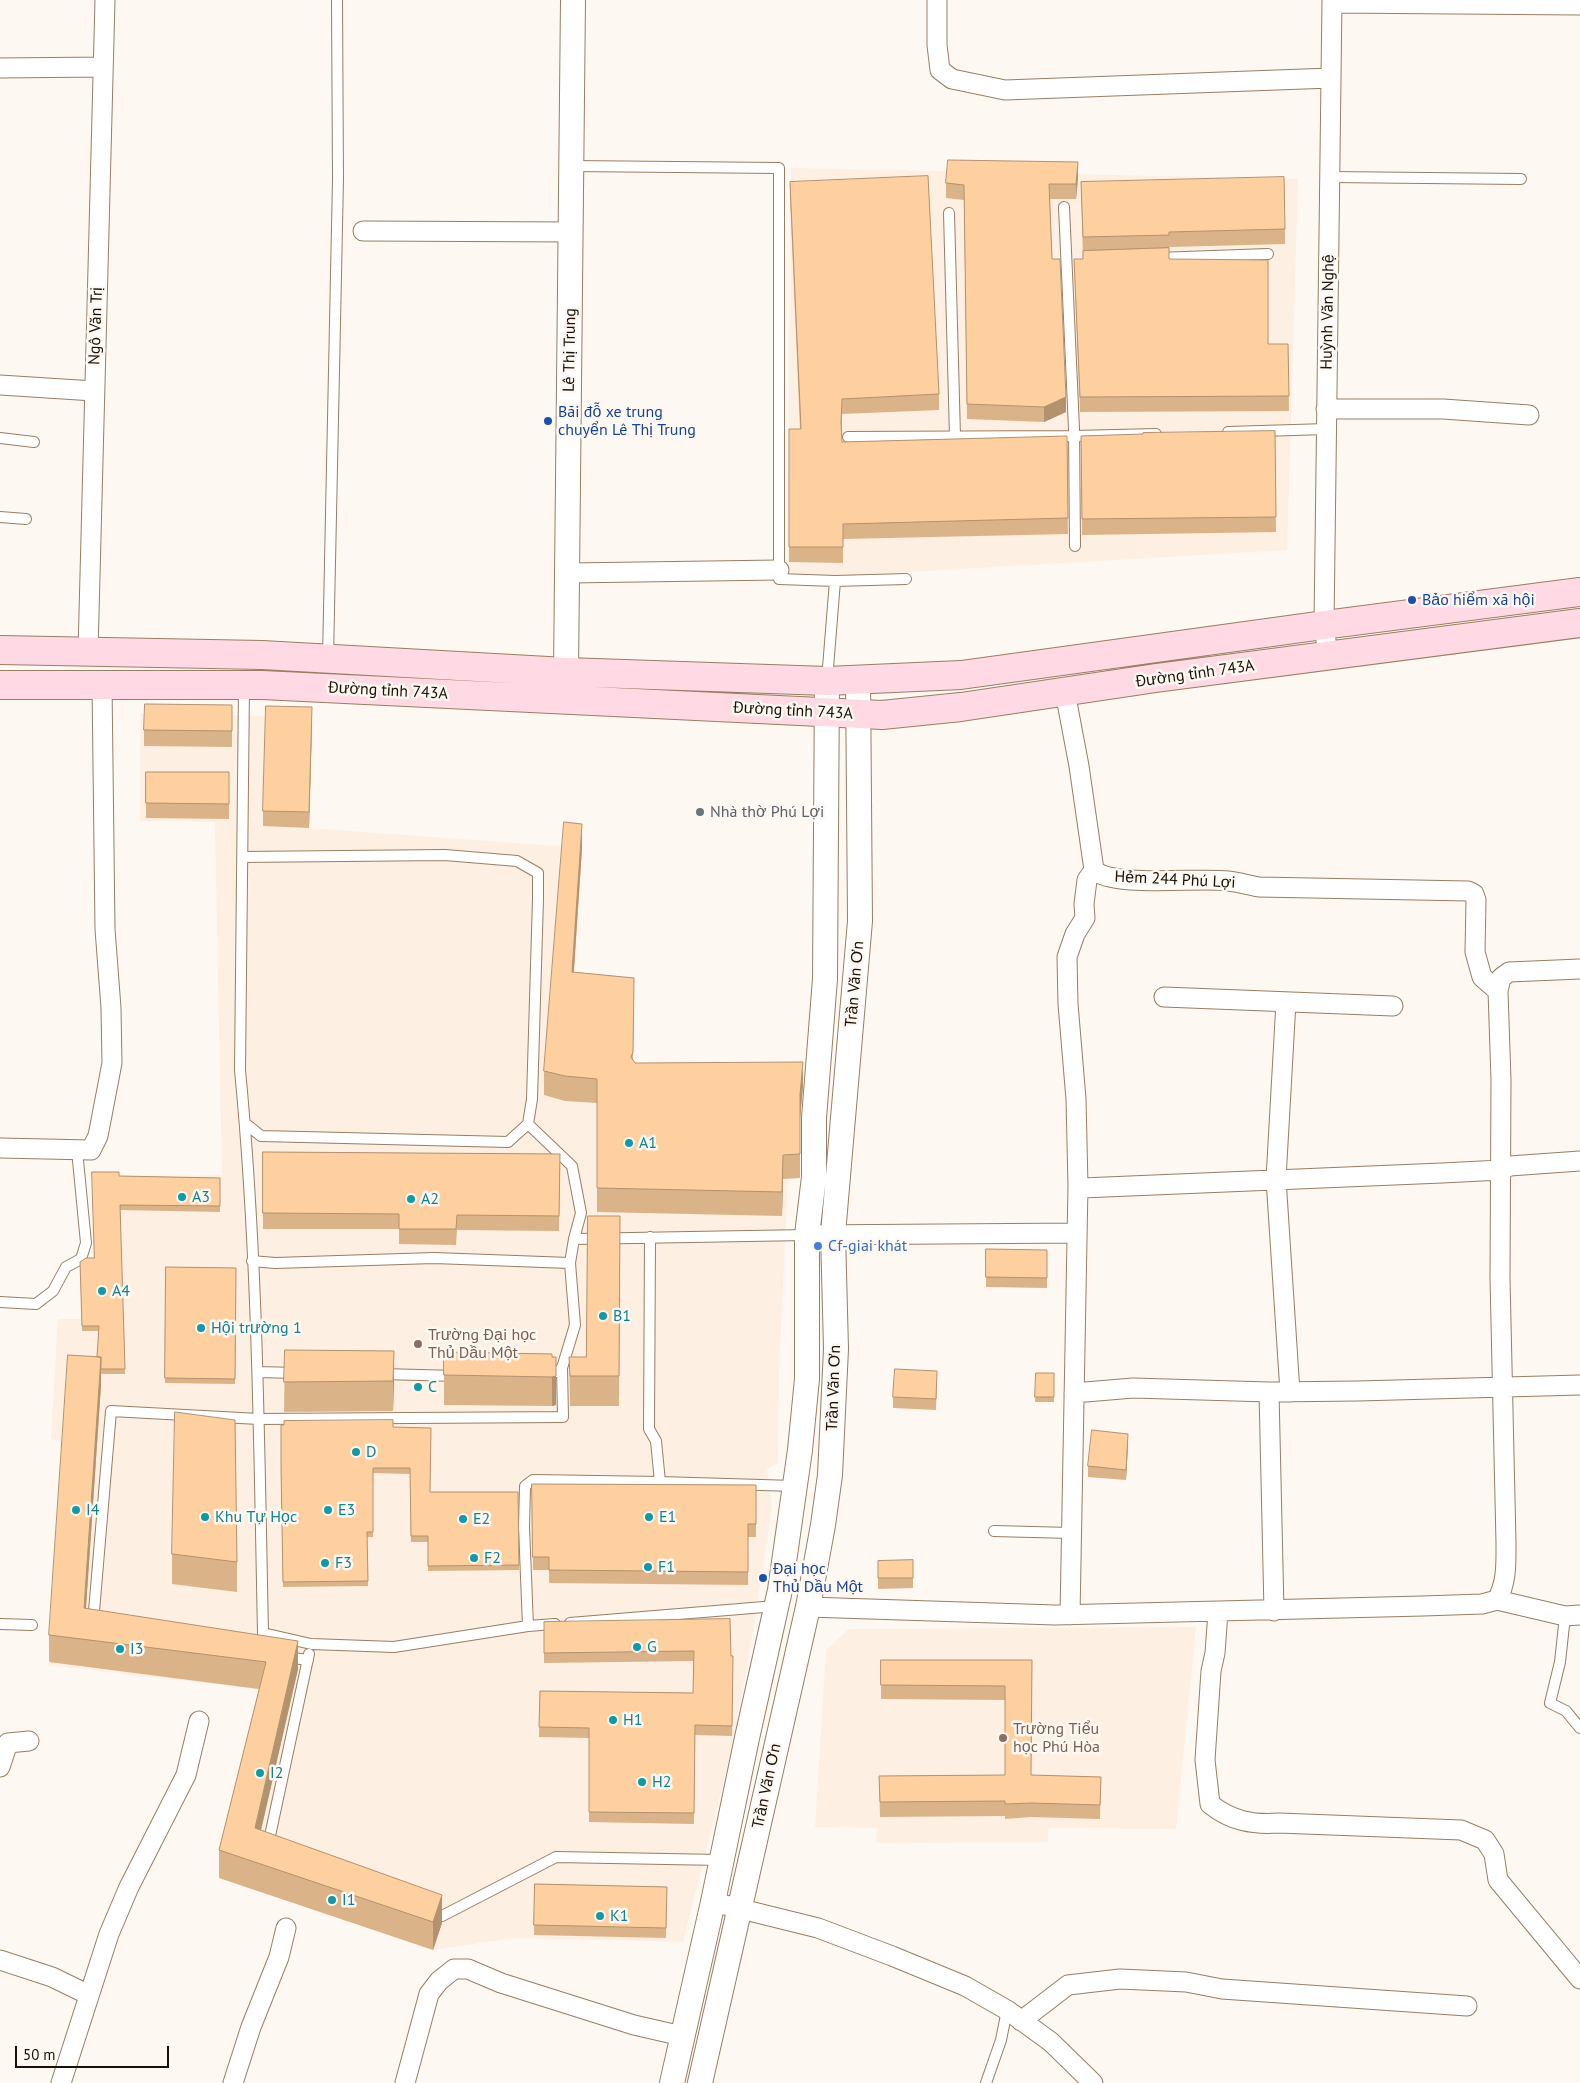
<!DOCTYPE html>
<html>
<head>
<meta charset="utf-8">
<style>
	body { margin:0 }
	#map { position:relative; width:1580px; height:2083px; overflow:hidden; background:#fef8f2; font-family:"PT Sans",sans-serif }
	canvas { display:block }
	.scale { position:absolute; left:15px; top:2046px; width:154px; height:22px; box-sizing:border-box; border:2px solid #1a1006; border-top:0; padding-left:6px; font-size:15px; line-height:18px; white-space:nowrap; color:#1a1006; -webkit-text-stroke:4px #fef8f2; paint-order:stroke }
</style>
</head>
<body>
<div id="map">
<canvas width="1580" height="2083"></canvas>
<div class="scale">50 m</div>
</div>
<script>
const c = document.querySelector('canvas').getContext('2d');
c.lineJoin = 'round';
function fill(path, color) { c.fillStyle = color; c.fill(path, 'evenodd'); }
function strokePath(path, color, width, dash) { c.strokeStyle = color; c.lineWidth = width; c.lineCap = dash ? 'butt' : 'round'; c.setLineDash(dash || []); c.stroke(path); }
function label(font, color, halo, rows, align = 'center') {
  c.font = font + ' "PT Sans",sans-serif'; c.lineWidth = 5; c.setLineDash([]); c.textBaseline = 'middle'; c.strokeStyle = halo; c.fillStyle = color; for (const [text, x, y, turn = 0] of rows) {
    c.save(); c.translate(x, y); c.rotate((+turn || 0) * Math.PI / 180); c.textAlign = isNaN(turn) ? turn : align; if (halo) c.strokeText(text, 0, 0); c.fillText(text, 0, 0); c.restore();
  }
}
fill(new Path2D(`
	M791 168 1298 179 1287 550 787 579Z
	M141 713 312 717 309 828 582 848 565 1101 597 1103 783 1179H788L779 1369 778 1463 767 1469 772 1507 750 1650 732 1748 683 1942 513 1938 433 1950 219 1878 265 1690 49 1665 61 1441 51 1439 58 1319H82L80 1264 94 1263 92 1177 222 1175 215 822 140 821Z
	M1196 1627 1176 1829 1049 1828 1047 1842 876 1843 877 1828 815 1827 826 1650 849 1629Z`), '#fdefe1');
const service = new Path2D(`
	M571 166 779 168V579L835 581 906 579
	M1330 177 1521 179
	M1064 207 1074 429 1075 546
	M949 213 955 437
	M1157 258 1268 254
	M1228 432 1327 429
	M848 437 1074 436 1156 434
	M0 438 34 442
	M0 517 26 519
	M328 658 338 179 337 0
	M827 680 835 581
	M244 686 240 1070C258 1257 259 1445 263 1633L311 1644 394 1647 528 1626 555 1624
	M242 857 445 855 517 861 538 873V899L532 1099 528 1124 508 1142 261 1136 246 1124
	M528 1124 572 1166 581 1213 574 1239 570 1263 575 1325 562 1368 557 1372
	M650 1237 649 1429 656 1441 660 1482
	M574 1239 807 1235
	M252 1261 275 1263 434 1258 570 1263
	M0 1302 36 1304 53 1291 66 1267 81 1259 86 1243 77 1150
	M258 1372 297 1373
	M382 1374 457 1376
	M994 1531 1071 1533
	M1565 1616 1560 1662 1550 1703 1566 1711 1580 1728
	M93 1623 111 1411 259 1419 563 1417 562 1368
	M570 1623 776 1606
	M0 1624 32 1625
	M528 1626 524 1527 525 1486 533 1480 660 1482 795 1486
	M286 1657 308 1660
	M268 1845 309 1654
	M430 1912 442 1916 556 1857 721 1860
	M986 2083 1001 2040 1007 2010`);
const minor = new Path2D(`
	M937 0V45L940 70 952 79 1005 90 1331 78
	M1332 3 1580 5
	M0 68 103 67
	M363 231 571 232
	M0 385 94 391
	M1326 409H1443L1529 415
	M568 573 779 570
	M88 652 105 0
	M1328 656 1324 625 1332 0
	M1065 692 1079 766 1094 870C1112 888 1199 877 1228 881 1238 882 1248 885 1259 887L1468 891 1474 894 1476 900 1475 952 1482 977 1498 991
	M1164 997 1393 1006
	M1286 1002 1276 1179 1290 1392
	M0 1148 91 1150 98 1136 112 1063 111 1008 105 929 102 684
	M1078 1186 1082 1188 1442 1173 1501 1170 1510 1166 1580 1161
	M807 1235 1077 1233
	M1269 1392 1274 1611
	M1074 1393 1133 1388 1269 1392 1358 1391 1580 1385
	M1497 1600 1565 1616 1580 1615
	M808 1607 1055 1615 1423 1606 1482 1604 1497 1600C1507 1582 1506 1563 1506 1543L1500 1278 1501 1080 1498 991 1501 978 1509 972 1580 969
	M1218 1612 1215 1653 1211 1671 1205 1760 1210 1804C1231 1821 1253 1825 1279 1823L1461 1830 1485 1840 1494 1854 1498 1880 1580 1979
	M1070 1615 1078 1186 1076 1099 1068 1004 1067 957 1075 934 1085 918 1084 904 1087 880 1094 870
	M0 1767 8 1743 29 1741
	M713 1902 818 1928 892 1956 965 1986 1007 2010 1051 2042 1093 2083
	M0 1960 52 1977 89 1995
	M1021 2021 1068 1985 1120 1979 1186 1982 1222 1989 1467 2006
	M61 2083 109 1934 129 1887 186 1775 199 1721
	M233 2083 251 2027 279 1957 286 1928
	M405 2083 429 1994 439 1981 454 1969H468L501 1983 634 2025 682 2036`);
const tertiary = new Path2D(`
	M566 672 573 0
	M672 2083 713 1902 747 1738 780 1590 800 1450 807 1379V1235L814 1177V1118L825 979 827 681
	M700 2083 808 1607 823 1525 830 1475 836 1349 833 1234 860 921 858 679`);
const secondary = new Path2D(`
	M0 650 262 655 566 672 827 681 961 675 1324 625 1580 592
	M0 685H262L882 715 961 707 1156 678 1580 623`);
strokePath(service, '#987e63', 12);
strokePath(minor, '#987e63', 21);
strokePath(tertiary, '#987e63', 26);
strokePath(secondary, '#987e63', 30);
strokePath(service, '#fff', 10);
strokePath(minor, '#fff', 19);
strokePath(tertiary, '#fff', 24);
strokePath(secondary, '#ffdae4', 28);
fill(new Path2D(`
	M1078 178 1076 199H1050L1052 259 1066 412 1044 422 967 419 964 200 946 198V183Z
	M790 182 939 394V410L842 414V442L1067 436 1068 534 843 539V563L789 562V429H800L790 197Z
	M1081 182 1285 229V244L1169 247V259L1268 344H1288L1289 411 1080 412 1074 259H1083Z
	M1275 431 1276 532 1082 535 1081 436Z
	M232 705V747L144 746V730Z
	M312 723 309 828 263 826V811Z
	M146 772H229V819L146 818Z
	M582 848 574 972 634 978 633 1060 635 1063 803 1086 800 1118V1178L783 1179 782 1216 597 1212V1103L565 1101 544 1095V1071Z
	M263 1152 560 1154 559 1231 457 1230 456 1245 399 1244V1229H263Z
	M119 1176 220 1178V1212L120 1210 125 1374H101V1385L86 1608 298 1669 261 1830 442 1923 433 1950 219 1878V1850L259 1689 49 1662V1635L97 1357 99 1331H82L80 1262 94 1258Z
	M620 1216 619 1406H570L569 1357H586Z
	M1047 1250V1288L986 1287V1277Z
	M166 1267 236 1268 235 1384 165 1383Z
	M285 1350 394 1381 393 1411 284 1412Z
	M444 1352 552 1354 556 1405 552 1406 444 1405Z
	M1036 1373H1054V1402H1035Z
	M937 1381 936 1410 893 1408V1397Z
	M393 1427 430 1492H518L519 1570 428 1571V1542H411L410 1474 373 1473V1537H367L368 1586 283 1587 281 1467Z
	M1128 1444 1126 1480 1088 1477V1466Z
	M532 1484 756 1485V1537H748V1585L549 1583V1570H533Z
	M172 1554 237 1562V1592L172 1584Z
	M913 1560V1588L878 1589V1561Z
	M544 1622 733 1656 732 1736 695 1735 694 1824 589 1822V1738L539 1737 540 1691 693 1693 694 1661 544 1663Z
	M881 1660H1032L1031 1775 1101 1777 1100 1819 1031 1817 1005 1819V1816L880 1817 879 1776 1005 1775V1700L881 1699Z
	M535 1884 667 1887 666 1938 534 1935Z`), '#dbb389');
fill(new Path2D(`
	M1078 162V178L1076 199V184Z
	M1066 397V412L1044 422V407Z
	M312 707V723L309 828V812Z
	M582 824V848L572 996V972Z
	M803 1062V1086L800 1118V1178V1094Z
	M783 1155V1179L782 1216V1192Z
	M394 1351V1381L393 1411V1381Z
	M101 1357V1385L84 1636V1608Z
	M556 1376V1405L552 1406V1377Z
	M1128 1434V1444L1126 1480V1470Z
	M298 1641V1669L255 1856V1828Z
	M442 1895V1923L433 1950V1922Z`), '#b2926f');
const building = new Path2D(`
	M948 160 1078 162 1076 184H1049L1052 259H1060L1066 397 1044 407 967 404 964 185 946 183Z
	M928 176 939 394 842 399 841 422 842 442 1067 436 1068 518 843 524V547H789V429H801L790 182Z
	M1284 177 1285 229 1169 232V235L1083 237 1081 182Z
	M1169 248V259L1268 260V344H1288L1289 396 1080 397 1074 259H1083V251Z
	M1275 431 1276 517 1082 519 1081 436 1143 434V433Z
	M145 704 232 705V731L144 730Z
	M266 706 312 707 309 812 263 811Z
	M146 772H229V804L146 803Z
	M564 822 582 824 572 972 634 978 633 1052 631 1057 635 1063 803 1062 800 1094V1154L783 1155 782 1192 597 1188V1079L565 1076 544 1071Z
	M263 1152 560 1154 559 1216 457 1215 456 1229H399V1214L263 1213Z
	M92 1172H119V1176L220 1178V1206L120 1205 125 1369H101V1357H97L99 1326H82L80 1262 86 1258H94Z
	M588 1216H620L619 1376H570L569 1357H586Z
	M986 1249 1047 1250V1278L986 1277Z
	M166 1267 236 1268 235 1379 165 1378Z
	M285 1350 394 1351 393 1381 284 1382Z
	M444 1352 552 1354V1357H556V1376L552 1377 444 1375Z
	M68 1355 101 1357 84 1608 298 1641 255 1828 442 1895 433 1922 219 1850 266 1662 49 1635Z
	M895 1369 937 1371 936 1399 893 1397Z
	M1036 1373H1054V1397H1035Z
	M175 1412 235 1420 237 1562 172 1554Z
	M393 1420V1427L431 1428 430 1492H518L519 1565 428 1566V1536H411L410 1468H373V1532H367L368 1581 283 1582 281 1467V1425H284V1421Z
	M1092 1430 1128 1434 1126 1470 1088 1466Z
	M532 1484 756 1485V1524H748V1572L549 1570V1557H533Z
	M913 1560V1578H878V1561Z
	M730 1619 731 1656H733L732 1726 695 1725 694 1813 589 1812V1728L539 1727 540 1691 693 1693 694 1651 544 1653V1622Z
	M881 1660H1032L1031 1775 1101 1777 1100 1805 1031 1803 1005 1804V1801L880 1802 879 1776 1005 1775V1686L881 1685Z
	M535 1884 667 1887 666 1928 534 1925Z`);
fill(building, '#ffd09f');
strokePath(building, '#b2926f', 1);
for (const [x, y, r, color] of [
	[548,421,5,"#1a4fb4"],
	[1412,600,5,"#1a4fb4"],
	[700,812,5,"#6b7280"],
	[629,1143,5,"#0f9aa8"],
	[182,1197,5,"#0f9aa8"],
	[411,1199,5,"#0f9aa8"],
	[818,1246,5,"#3f7fe0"],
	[102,1291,5,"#0f9aa8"],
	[603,1316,5,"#0f9aa8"],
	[201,1328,5,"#0f9aa8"],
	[418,1344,5,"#8d6e63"],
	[418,1387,5,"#0f9aa8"],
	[356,1452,5,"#0f9aa8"],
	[76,1510,5,"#0f9aa8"],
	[328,1510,5,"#0f9aa8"],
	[205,1517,5,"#0f9aa8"],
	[649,1517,5,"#0f9aa8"],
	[463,1519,5,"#0f9aa8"],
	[474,1558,5,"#0f9aa8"],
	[325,1563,5,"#0f9aa8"],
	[648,1567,5,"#0f9aa8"],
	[763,1578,5,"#1a4fb4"],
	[637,1647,5,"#0f9aa8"],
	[120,1649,5,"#0f9aa8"],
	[613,1720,5,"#0f9aa8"],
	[1003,1738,5,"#8d6e63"],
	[260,1773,5,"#0f9aa8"],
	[642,1782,5,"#0f9aa8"],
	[332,1900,5,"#0f9aa8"],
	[600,1916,5,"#0f9aa8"]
]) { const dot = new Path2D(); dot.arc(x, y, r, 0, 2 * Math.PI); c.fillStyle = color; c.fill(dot); strokePath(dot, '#fef8f2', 2); }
label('16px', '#1a1006', '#fef8f2', [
	["Huỳnh Văn Nghệ",1328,312,-89],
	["Ngô Văn Trị",96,326,-88],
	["Lê Thị Trung",570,350,-89],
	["Đường tỉnh 743A",1195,674,-8],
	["Đường tỉnh 743A",388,691,3],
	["Đường tỉnh 743A",793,711,3],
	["Hẻm 244 Phú Lợi",1175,880,3],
	["Trần Văn Ơn",855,984,-85],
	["Trần Văn Ơn",834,1388,-88],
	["Trần Văn Ơn",767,1786,-78]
]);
label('16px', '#164399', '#fef8f2', [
	["Bãi đỗ xe trung",558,412],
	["chuyển Lê Thị Trung",558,430],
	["Bảo hiểm xã hội",1422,600],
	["Đại học",773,1569],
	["Thủ Dầu Một",773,1587]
], 'left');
label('16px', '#5b616d', '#fef8f2', [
	["Nhà thờ Phú Lợi",710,812]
], 'left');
label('16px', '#0d838f', '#fef8f2', [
	["A1",639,1143],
	["A3",192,1197],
	["A2",421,1199],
	["A4",112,1291],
	["B1",613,1316],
	["Hội trường 1",211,1328],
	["C",428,1387],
	["D",366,1452],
	["I4",86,1510],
	["E3",338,1510],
	["Khu Tự Học",215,1517],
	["E1",659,1517],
	["E2",473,1519],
	["F2",484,1558],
	["F3",335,1563],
	["F1",658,1567],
	["G",647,1647],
	["I3",130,1649],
	["H1",623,1720],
	["I2",270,1773],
	["H2",652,1782],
	["I1",342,1900],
	["K1",610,1916]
], 'left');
label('16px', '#366cbe', '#fef8f2', [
	["Cf-giai khát",828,1246]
], 'left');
label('16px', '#785e54', '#fef8f2', [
	["Trường Đại học",428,1335],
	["Thủ Dầu Một",428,1353],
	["Trường Tiểu",1013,1729],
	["học Phú Hòa",1013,1747]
], 'left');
</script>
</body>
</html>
